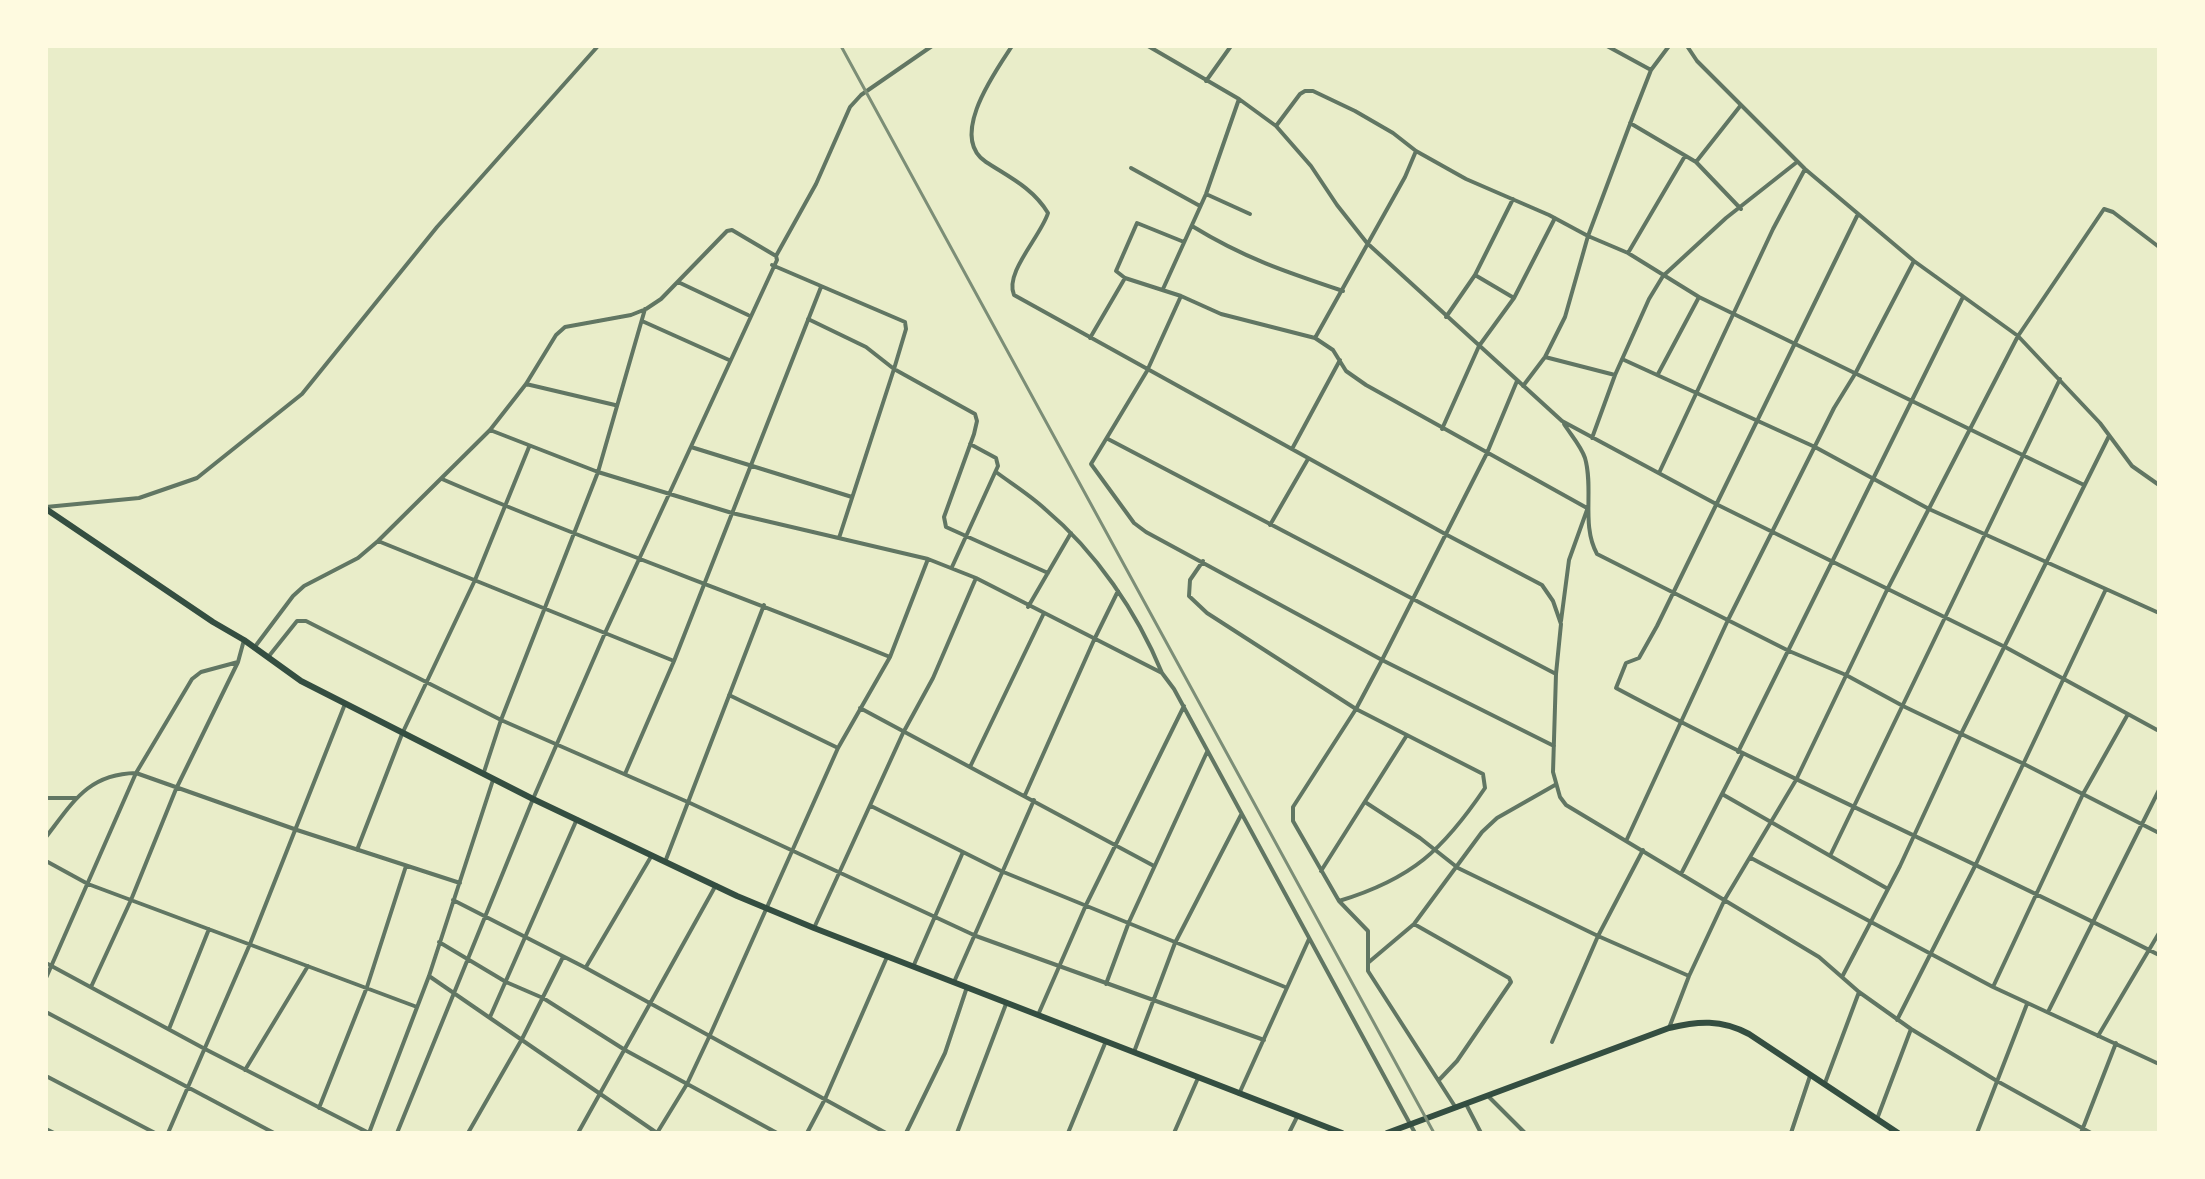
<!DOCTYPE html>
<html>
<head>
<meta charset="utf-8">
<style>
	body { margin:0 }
	#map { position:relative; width:2205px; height:1179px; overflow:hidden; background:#e9edc9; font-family:Quicksand,sans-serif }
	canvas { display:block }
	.frame { position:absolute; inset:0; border:48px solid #fefae0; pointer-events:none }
</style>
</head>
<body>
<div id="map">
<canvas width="2205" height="1179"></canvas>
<div class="frame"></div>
</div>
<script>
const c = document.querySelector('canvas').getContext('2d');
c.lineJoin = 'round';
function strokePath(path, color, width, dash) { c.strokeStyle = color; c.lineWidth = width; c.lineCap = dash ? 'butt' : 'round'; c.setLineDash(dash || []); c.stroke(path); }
strokePath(new Path2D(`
	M1012 46C995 72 948 137 986 162 1009 177 1033 188 1048 213 1041 236 1004 273 1014 295L1447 535 1542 585 1553 601 1561 624 1556 674 1553 772 1560 797 1566 805 1819 957 1859 992 1911 1029 1997 1081 2091 1133
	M1148 46 1239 99 1276 126 1311 166 1337 205 1367 243 1562 421 1718 505 2007 648 2159 731
	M1607 46 1651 70
	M1687 46 1697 61 1805 169 1914 261 2018 336 2100 423 2132 466 2159 485
	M1206 81 1231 46
	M1630 123 1696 162 1741 209
	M1276 126 1300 94 1305 91H1313L1355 111 1393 133 1416 151 1466 179 1549 215 1588 236 1628 253 1699 297 2084 485
	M1696 162 1741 105
	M1131 168 1200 206
	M1206 194 1250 214
	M1858 214 1657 626 1639 658 1626 663 1616 688C1794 783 1979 863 2159 955
	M1192 226C1244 258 1286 272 1343 291
	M1184 242 1137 223 1116 271 1125 278 1181 296 1221 314 1315 338 1333 350 1346 371 1366 385 1587 508
	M1628 253 1685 156
	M776 256 816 184 850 107 861 95 932 46
	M772 265 905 322 906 329 894 369 839 538
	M1475 275 1514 298
	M678 282 748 315
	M1163 289 1206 194 1239 99
	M1181 296 1147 371 1091 464 1134 523 1146 532 1382 660 1554 746
	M1446 317 1475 275 1513 199
	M808 319 866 347 894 369 975 414 977 421 974 434 944 517 946 527 1048 573
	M642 321 729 360
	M1090 338 1125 278
	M1315 338 1405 177 1416 151
	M1545 357 1615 375
	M1622 359 1815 447 1929 509 2159 613
	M1658 374 1699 297
	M526 384 615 405
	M1523 386 1545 357 1565 317 1588 236 1633 116 1651 70 1669 46
	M1564 424C1571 435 1581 446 1585 458 1594 489 1581 525 1597 554L1789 651 1846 675 1903 706 2024 764 2159 833
	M1442 429 1479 346 1514 298 1555 218
	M490 430 598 472 732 513 928 559 976 578 1162 673 1174 689 1415 1133
	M1592 438 1615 375 1649 299 1663 276 1726 218 1797 162
	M1108 439 1556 674
	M691 447 852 497
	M1292 449 1340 360
	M996 472C1012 484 1030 495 1045 509 1096 552 1137 612 1162 673
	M1659 473 1773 229 1805 169
	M442 479C589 543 741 595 890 657
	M46 507 139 498 197 478 302 394 437 227 598 46
	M1270 525 1308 459
	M378 541 674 661
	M1203 561 1190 580 1189 596 1207 613 1356 709 1483 774 1485 788C1443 850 1412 879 1339 901L1293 821V807L1356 709 1382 660 1487 453 1517 381
	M952 567 998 466 996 458 970 444
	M1028 607 1071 533
	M1561 621 1569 560 1587 510
	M254 648 293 596 304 586 358 558 378 541 490 430 526 384 556 335 565 327 631 315 646 309 661 299 727 231 732 230 776 256 777 260 605 633 533 799 397 1133
	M269 656 297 621H306L501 720 690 803 976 936 1264 1040
	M729 695 838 748
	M860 708 1154 866
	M1738 752 1963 297
	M970 767 1043 615
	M484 772 501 720 598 472 645 309
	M625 774 674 661 821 287
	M1722 794 1888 889
	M1025 795 1094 640 1118 591
	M46 798H76
	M1365 802 1420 838 1458 868 1598 936 1689 976
	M871 806 1001 871 1285 987
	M46 837C73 802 88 774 136 773L297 830 460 883
	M1627 839 1728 620 1834 408 1855 374 1914 261
	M357 850 402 734 475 580 529 447
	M1830 856 2060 379
	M1751 858 1993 987 2159 1064
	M46 861 88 884 417 1007
	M665 862 764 605
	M1321 871 1407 735
	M1681 874 1743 753
	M453 900 586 968 886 1133
	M1339 901 1368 931V971L1456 1108
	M1414 924 1509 978 1511 982 1457 1061 1439 1080
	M814 928 903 733 933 678 976 578
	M439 942 506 982 543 998 625 1050 777 1133
	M1369 962 1414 924 1482 832 1497 818 1555 785
	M46 963 205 1049 369 1133
	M586 967 652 855
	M913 967 963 852
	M429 976 657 1133
	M1842 977 1900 866 1961 734 2109 436
	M46 978 136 773 192 679 201 672 238 662
	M954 982 1034 800
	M1106 984 1129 922 1207 752
	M91 987 131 900 176 789 238 662 244 640
	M1993 987 2083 794 2128 714
	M46 1012 274 1133
	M2048 1012 2159 790
	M1038 1015 1086 905 1184 706
	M490 1017 577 819
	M1897 1020 1975 866 2106 589
	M1669 1028 1689 976 1725 899 1796 780 1887 590 2018 336 2104 209 2113 212 2159 247
	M169 1029 209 929
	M2098 1036 2159 933
	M1552 1042 1598 936 1643 850
	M1134 1052 1175 943 1241 815
	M245 1070 308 966
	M46 1076 155 1133
	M1825 1083 1859 992
	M1239 1094 1309 939
	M1488 1096 1525 1133
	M1466 1104 1481 1133
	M319 1108 367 987 406 866
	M1877 1119 1911 1029
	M46 1129 54 1133
	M168 1133 250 944 345 704
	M369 1133 429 976 493 780
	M468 1133 522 1039 563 957
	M578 1133 716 885
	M657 1133 687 1084 710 1035 838 748 890 657 928 559
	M807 1133 825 1099 887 957
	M906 1133 945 1053 967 987
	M957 1133 1006 1004
	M1068 1133 1106 1041
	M1174 1133 1198 1078
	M1289 1133 1297 1117
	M1791 1133 1810 1076
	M1977 1133 2027 1004
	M2081 1133 2116 1043`), '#617663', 4);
strokePath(new Path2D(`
	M46 509 213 622 244 640 301 681 533 799 737 896 814 928 1342 1133
	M1387 1133 1669 1028C1698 1021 1721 1019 1749 1034L1898 1133`), '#344e41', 6);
strokePath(new Path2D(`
	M841 46 1434 1133`), '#7c8e77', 3);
</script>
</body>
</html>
